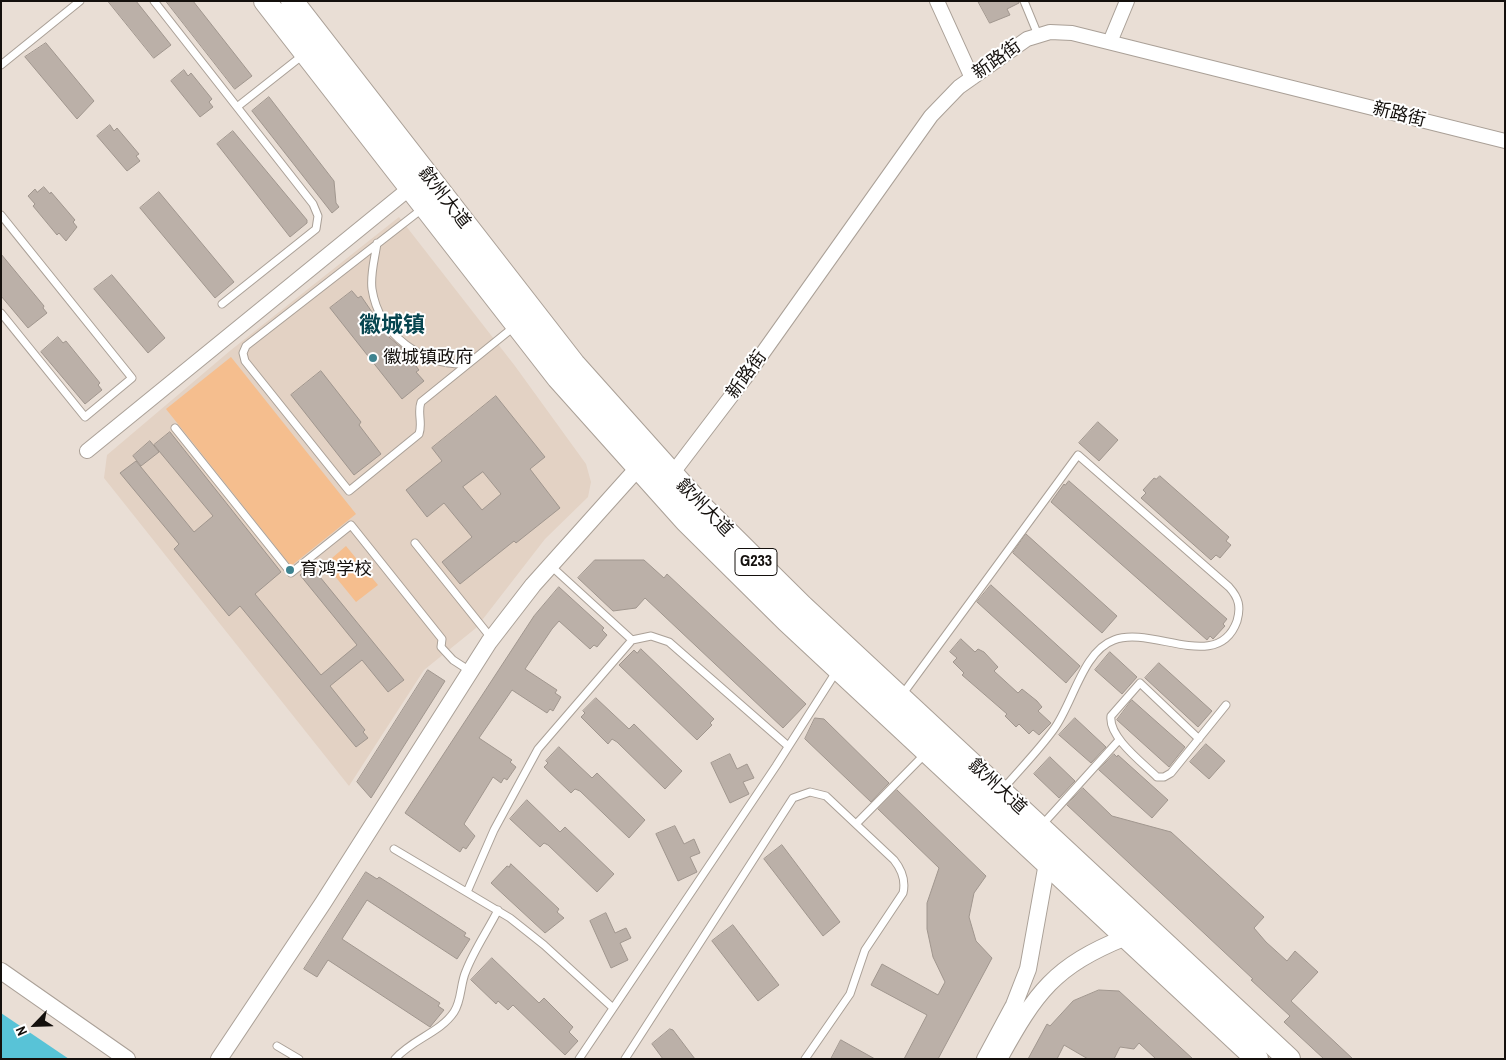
<!DOCTYPE html>
<html>
<head>
<meta charset="utf-8">
<style>
	body { margin:0 }
	#map { position:relative; width:1506px; height:1060px; overflow:hidden; background:#e9ded5; font-family:"Archivo Narrow",sans-serif }
	canvas { display:block }
	.frame { position:absolute; inset:0; border:2px solid #14100d; pointer-events:none }
	.north { position:absolute; left:10px; top:1000px; width:50px; height:50px; -webkit-text-stroke:4px #fff; paint-order:stroke; rotate:246deg; font-size:14px; font-weight:700; line-height:20px; text-align:center; color:#14100d }
	.north::after { content:''; display:block; margin:auto; width:18px; height:22px; background:#14100d; clip-path:polygon(50% 0,100% 100%,50% 72%,0 100%) }
</style>
</head>
<body>
<div id="map">
<canvas width="1506" height="1060"></canvas>
<div class="frame"></div>
<div class="north">N</div>
</div>
<script>
const c = document.querySelector('canvas').getContext('2d');
c.lineJoin = 'round';
function fill(path, color) { c.fillStyle = color; c.fill(path, 'evenodd'); }
function strokePath(path, color, width, dash) { c.strokeStyle = color; c.lineWidth = width; c.lineCap = dash ? 'butt' : 'round'; c.setLineDash(dash || []); c.stroke(path); }
function label(font, color, halo, rows, align = 'center') {
  c.font = font + ' "Archivo Narrow","Noto Sans SC",sans-serif'; c.lineWidth = 4; c.setLineDash([]); c.textBaseline = 'middle'; c.strokeStyle = halo; c.fillStyle = color; for (const [text, x, y, turn = 0] of rows) {
    c.save(); c.translate(x, y); c.rotate((+turn || 0) * Math.PI / 180); c.textAlign = isNaN(turn) ? turn : align; if (halo) c.strokeText(text, 0, 0); c.fillText(text, 0, 0); c.restore();
  }
}
fill(new Path2D(`
	M399 217 515 366 586 464 591 482 588 497 545 539 476 628 424 670 349 786 104 478 107 455 231 350Z`), '#e3d2c4');
fill(new Path2D(`
	M231 357 356 514 291 566 166 409Z
	M346 546 378 585 356 602 325 564Z`), '#f5be8e');
fill(new Path2D(`
	M1 1013 69 1059H1Z`), '#58c3d7');
const building = new Path2D(`
	M108 1H136L171 45 154 58Z
	M166 1H193L252 76 235 89Z
	M978 1H1019V3L1007 9 1010 15 990 23Z
	M46 43 94 101 77 119 25 57Z
	M184 70 188 76 191 73 212 99 209 102 213 107 200 117 171 81Z
	M269 97 334 181 336 203 339 207 332 213 252 111Z
	M110 125 114 131 117 128 139 154 136 156 140 161 127 171 97 136Z
	M233 131 307 220V223L290 237 217 144Z
	M44 187 50 194 51 192 75 220 73 222 77 227 66 241 59 233 57 235 33 206 35 204 28 196 35 189 37 192Z
	M159 192 234 282 215 298 140 208Z
	M1 254 44 306 43 308 47 313 28 328 1 296Z
	M112 275 165 338 148 353 94 289Z
	M352 291 358 298 361 296 389 337 403 349 419 370 416 372 424 381 402 399 330 308Z
	M58 337 63 343 66 341 100 383 98 385 102 390 85 404 41 352Z
	M321 371 361 422 359 425 381 454 354 475 291 395Z
	M496 396 545 457 530 469 560 508 516 543 514 541 460 584 442 562 472 537 444 503 427 517 406 490 442 461 432 448ZM483 472 501 494 482 510 463 487Z
	M1098 422 1118 440 1099 461 1079 443Z
	M170 432 281 572 255 594 321 675 357 645 300 575 311 566 404 680 388 692 362 660 330 686 365 730 363 732 368 738 356 747 240 606 229 616 174 549 179 544 120 473 136 461 194 532 213 516 154 445Z
	M150 441 159 452 141 466 133 456Z
	M1160 476 1229 537 1226 541 1231 545 1220 558 1216 555 1211 560 1141 498 1146 493 1143 490 1154 478 1156 479Z
	M1069 481 1227 619 1223 624 1225 626 1213 639 1210 636 1207 640 1051 502 1064 484 1065 485Z
	M1026 534 1117 616 1102 633 1013 553Z
	M595 560H644L664 578 667 574 806 704 783 728 645 598 636 608 613 611 578 578Z
	M991 585 1080 666 1066 683 977 602Z
	M559 587 604 628 602 630 607 635 597 647 594 645 590 649 559 621 552 629 525 669 557 690 555 693 561 697 553 711 550 709 547 713 512 690 479 738 512 760 510 762 516 767 507 780 504 778 501 783 493 777 464 824 475 836 466 849 463 847 460 852 405 813 534 616Z
	M961 639 975 652 978 649 984 652 998 667 994 671 1018 693 1022 689 1037 701 1042 707 1038 711 1051 723 1039 735 1033 730 1029 734 1019 724 1016 727 1005 716 1007 714 962 675 964 673 953 662 957 658 950 652Z
	M641 649 714 719 710 723 712 725 697 740 619 665 634 650 637 653Z
	M1110 652 1137 677 1122 694 1095 670Z
	M1159 663 1212 711 1198 727 1145 678Z
	M428 670 445 681 371 798 357 782Z
	M596 698 629 729 634 724 682 771 665 789 617 742 612 739 608 744 581 717 585 713 583 711Z
	M1132 700 1185 747 1169 767 1117 720Z
	M815 718 824 719 889 783 871 802 805 739Z
	M1075 718 1106 747 1091 763 1059 735Z
	M1206 744 1225 761 1209 779 1190 762Z
	M559 747 592 778 597 773 645 820 629 838 580 791 575 789 571 793 544 767 548 763 546 761Z
	M730 754 737 769 747 764 754 778 743 782 749 794 730 803 711 763Z
	M1114 754 1117 757 1118 755 1168 800 1152 818 1099 770Z
	M1050 757 1075 781 1059 798 1034 774Z
	M1083 788 1112 816 1171 832 1264 917 1254 928 1266 942 1287 961 1295 951 1318 972 1291 1001 1353 1059H1324L1284 1022 1290 1016 1251 980 1253 979 1067 805Z
	M897 790 986 876 974 893 969 917 976 941 992 958 938 1059H904L927 1015 871 985 882 964 938 995 945 982 933 957 927 929V903L939 868 878 809Z
	M527 800 560 832 565 827 614 874 597 892 548 845 544 843 540 847 510 819Z
	M675 826 684 844 694 839 700 853 690 857 697 872 678 881 656 834Z
	M782 845 840 922 823 936 764 859Z
	M511 864 559 909 557 912 564 918 545 933 491 883 507 866 509 867Z
	M366 872 377 879 379 877 398 889 466 933 464 936 470 939 457 959 367 900 342 939 440 1003 438 1006 444 1010 430 1027 328 960 317 977 304 969Z
	M606 913 615 933 626 928 631 938 620 943 628 960 611 968 590 921Z
	M733 925 779 985 758 1001 712 941Z
	M492 958 539 1003 544 998 573 1027 569 1032 578 1041 565 1055 513 1005 508 1010 498 1001 496 1004 471 980Z
	M1099 990 1119 991 1193 1059H1156L1139 1043 1134 1049 1120 1047 1114 1059H1088L1064 1045 1057 1059H1028L1047 1024 1050 1026 1073 1001Z
	M670 1029 673 1030 695 1059H663L652 1044Z
	M841 1040 875 1059H831Z`);
fill(building, '#bbb0a8');
strokePath(building, '#a0968e', 1);
const service = new Path2D(`
	M154 1 313 204 318 216 316 229 222 304
	M1024 1 1038 35
	M1 65 80 1
	M237 107 303 55
	M422 209 246 346 243 353 245 361 349 491 419 434C423 423 417 413 421 402L515 326
	M1 215 132 378 85 417 1 313
	M377 243C375 258 370 274 372 289 379 335 423 366 467 364
	M175 428 291 573 351 525 442 639 441 647 453 660 470 671
	M415 543 492 639
	M551 566 632 640
	M902 695 1078 455 1229 587C1239 598 1241 607 1237 621 1218 674 1152 625 1114 640 1083 651 1073 703 1054 729 1039 750 1020 769 1003 789
	M1199 739 1140 683 1111 716C1108 737 1143 763 1157 777H1164L1171 773 1226 705
	M856 824 926 753
	M1042 825 1119 740
	M394 849 510 918 544 945 613 1008
	M467 892 494 830 538 749 632 640 651 636 669 642 788 746
	M277 1046 299 1059
	M395 1059C412 1039 440 1033 454 1012 462 1000 460 984 466 971 474 950 488 930 498 910
	M579 1059 776 766 836 672
	M625 1059 793 798 810 792 826 796 894 860C902 870 906 880 903 893L865 950 850 994 805 1059`);
const minor = new Path2D(`
	M937 1 972 78
	M1110 42 1127 1
	M87 451 410 188
	M672 474 745 378 931 116 959 87 1027 39 1050 32 1072 33 1505 141`);
const tertiary = new Path2D(`
	M1 971 127 1059
	M219 1059 323 903 489 642 533 585 637 469
	M985 1059 1014 1005 1028 969 1047 863
	M999 1059C1036 992 1054 966 1126 937`);
const trunk = new Path2D(`
	M265 1 558 378 686 521 787 621 1257 1059
	M292 1 574 364 701 506 802 606 1289 1059`);
strokePath(service, '#aaa097', 9);
strokePath(minor, '#aaa097', 16);
strokePath(tertiary, '#aaa097', 18);
strokePath(trunk, '#aaa097', 24);
strokePath(service, '#fff', 7);
strokePath(minor, '#fff', 14);
strokePath(tertiary, '#fff', 16);
strokePath(trunk, '#fff', 22);
for (const [x, y, r, color] of [
	[373,358,5,"#3e8390"],
	[290,570,5,"#3e8390"]
]) { const dot = new Path2D(); dot.arc(x, y, r, 0, 2 * Math.PI); c.fillStyle = color; c.fill(dot); strokePath(dot, '#fff', 2); }
for (const [x, y, w] of [
	[756,562,42]
]) { const box = new Path2D(); box.roundRect(x - w / 2, y - 13.5, w, 27, 4); c.fillStyle = '#fff'; c.fill(box); strokePath(box, '#14100d', 1); }
label('bold 16px', '#14100d', null, [
	["G233",756,562]
]);
label('18px', '#14100d', '#fff', [
	["新路街",997,60,-35],
	["新路街",1399,115,14],
	["歙州大道",444,198,52],
	["新路街",747,375,-54],
	["歙州大道",704,508,46],
	["歙州大道",997,787,43]
]);
label('18px', '#14100d', '#fff', [
	["徽城镇政府",383,358],
	["育鸿学校",300,570]
], 'left');
label('bold 22px', '#06454f', '#fff', [
	["徽城镇",392,326]
]);
</script>
</body>
</html>
